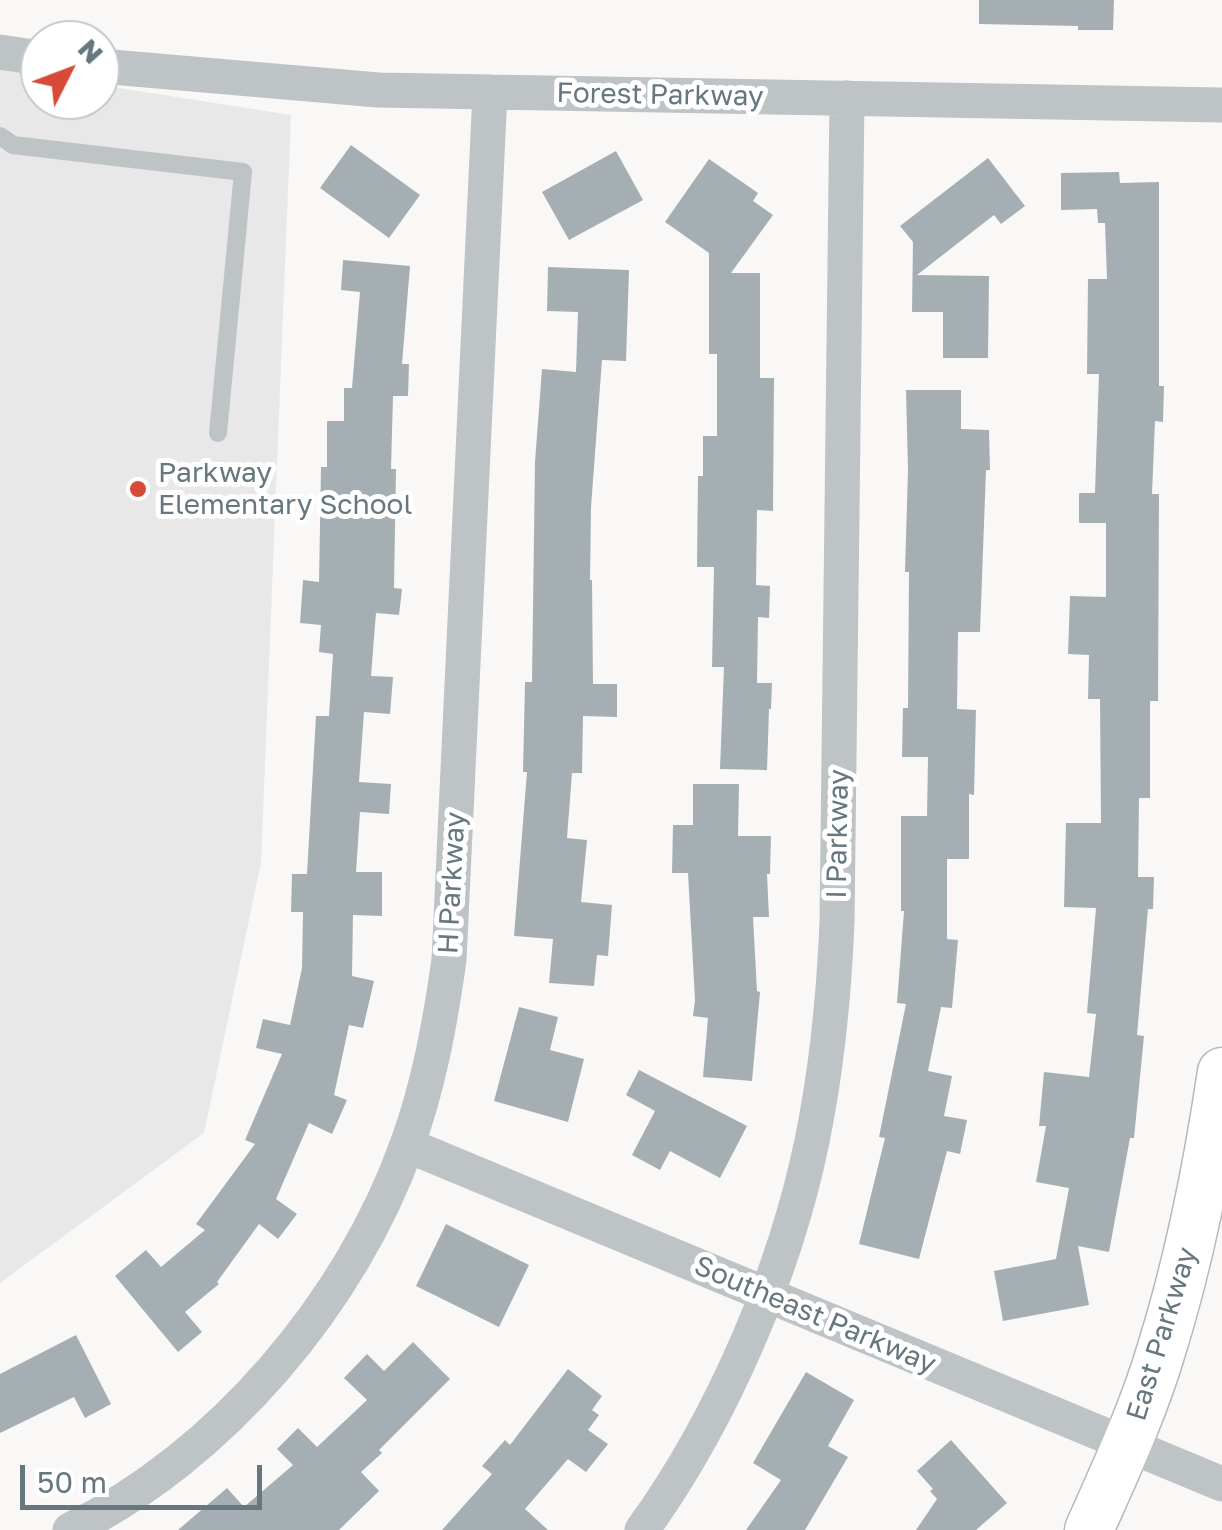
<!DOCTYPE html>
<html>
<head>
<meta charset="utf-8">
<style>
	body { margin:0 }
	#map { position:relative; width:1222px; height:1530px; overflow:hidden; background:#f9f8f7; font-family:"Golos Text",sans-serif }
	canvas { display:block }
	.north { position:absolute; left:20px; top:20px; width:100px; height:100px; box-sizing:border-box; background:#fff; border:2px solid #c2c9cc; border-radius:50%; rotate:48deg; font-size:28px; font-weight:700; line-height:40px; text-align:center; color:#66777f }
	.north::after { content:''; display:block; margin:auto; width:35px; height:45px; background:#d84a37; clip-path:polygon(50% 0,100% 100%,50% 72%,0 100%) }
	.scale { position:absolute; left:20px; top:1465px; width:242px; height:45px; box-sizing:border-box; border:5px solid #66777f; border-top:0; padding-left:12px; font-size:30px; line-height:35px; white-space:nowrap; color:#66777f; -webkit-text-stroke:8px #fff; paint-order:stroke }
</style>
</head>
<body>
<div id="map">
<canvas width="1222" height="1530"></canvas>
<div class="north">N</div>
<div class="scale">50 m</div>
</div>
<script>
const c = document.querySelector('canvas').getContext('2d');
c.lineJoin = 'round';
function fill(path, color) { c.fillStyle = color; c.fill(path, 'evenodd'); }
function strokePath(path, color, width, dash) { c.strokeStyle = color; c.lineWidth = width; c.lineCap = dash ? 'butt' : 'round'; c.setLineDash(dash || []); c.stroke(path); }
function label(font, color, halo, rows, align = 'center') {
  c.font = font + ' "Golos Text",sans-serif'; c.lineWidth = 10; c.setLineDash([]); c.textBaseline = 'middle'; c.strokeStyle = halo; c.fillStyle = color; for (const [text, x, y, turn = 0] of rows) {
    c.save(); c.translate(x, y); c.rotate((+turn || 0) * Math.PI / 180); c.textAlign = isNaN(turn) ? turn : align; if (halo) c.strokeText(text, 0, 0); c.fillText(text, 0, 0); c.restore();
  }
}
fill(new Path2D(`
	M0 69 40 75V100H100V85L291 115 261 863 204 1133 0 1283Z`), '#e7e8e7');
fill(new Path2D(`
	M979 0H1114L1113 30H1078V26L979 24Z
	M351 145 420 195 389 238 320 188Z
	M616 151 643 200 569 240 542 192Z
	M988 158 1025 206 1001 224 994 215 917 275 989 276 988 358H943V312H912L913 242 900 226Z
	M709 159 758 193 753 201 773 215 731 273H760V378H774L773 511 757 510 756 585 770 586 769 618 758 617 757 683H772L771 709H769L767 770 720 769 724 667H712L714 567H697L698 476H703V436H717V354H709V253L665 222Z
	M1119 172 1120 183 1159 182V386H1164L1163 422 1155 421 1152 494H1159L1158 701H1150V798H1139L1138 877H1154L1153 909H1148L1137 1035 1144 1036 1134 1138H1130L1109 1252 1078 1246 1089 1305 1003 1321 994 1271 1056 1259 1069 1188 1036 1182 1046 1126H1039L1044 1072 1089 1077 1096 1014 1087 1013 1096 908 1064 907 1066 823H1101L1100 699H1088L1089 655 1068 654 1070 596 1106 597V523H1079V493H1095L1099 374H1087L1088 279H1107L1105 223H1098L1097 209 1061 210V173Z
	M343 260 410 266 402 364H409L408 396H393L391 469H396L394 588 402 589 399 615 376 613 371 676 393 677 390 714 364 712 359 782 391 784 389 814 360 812 356 872H382V916L353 915 352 976 374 981 363 1028 349 1025 334 1095 347 1100 332 1134 309 1123 276 1199 297 1214 278 1239 259 1224 217 1282 219 1284 185 1312 202 1332 178 1352 115 1276 146 1250 161 1267 205 1230 196 1224 255 1144 245 1140 282 1054 256 1048 263 1019 290 1025 302 968 303 912H291L292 874H307L316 716H329L333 654 319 652 321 625 300 623 303 580 319 582 321 467H327V421H344V388H352L360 292 341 290Z
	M548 267 629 270 626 361 602 360 591 507 590 580H592L593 684H617V717L583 716 582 773H572L567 838 587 840 581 902 612 905 608 956 597 955 594 986 549 983 553 939 514 936 527 772H523L525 682H532L535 462 542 369 576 372 578 312 547 311Z
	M906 390H961V429L989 430 990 470H986L980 632H958L957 709 976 710 974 795 969 794V859H947V939L958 940 952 1008 941 1007 928 1071 952 1076 944 1116 967 1120 960 1154 947 1151 919 1259 859 1244 885 1138 879 1137 906 1004 897 1003 904 911H901V816H927L928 757H902L903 708H908L909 572H905L908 470Z
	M693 784H739L738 836H771L770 874H767L769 917H753L757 991 760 992 752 1081 703 1077 708 1018 693 1016 695 1000 688 873H672L673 825H693Z
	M519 1007 558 1017 550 1050 584 1059 568 1122 494 1101Z
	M639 1070 747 1126 720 1178 670 1151 660 1170 632 1155 655 1111 626 1095Z
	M446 1224 529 1265 499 1327 416 1286Z
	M76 1335 111 1404 85 1418 74 1397 0 1433V1374Z
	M413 1342 450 1379 379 1450 382 1453 361 1472 379 1491 339 1530H178L227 1488 244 1507 293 1465 277 1449 298 1428 317 1447 367 1400 344 1378 367 1354 384 1371Z
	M568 1369 602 1396 592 1410 599 1415 588 1430 608 1444 586 1472 568 1459 525 1509 548 1530H442L492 1474 482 1466 505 1440 510 1445Z
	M806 1372 854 1400 828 1446 848 1457 805 1530H746L781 1480 753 1463Z
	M951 1440 1007 1503 976 1530H916L937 1499 930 1491 933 1489 917 1471Z`), '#a5afb3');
const secondary = new Path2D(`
	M1089 1530C1115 1471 1143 1412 1161 1351 1190 1259 1208 1166 1222 1072`);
strokePath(secondary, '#b3b9bd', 51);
strokePath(new Path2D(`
	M0 136 13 145 243 172 218 433`), '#bec3c6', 18);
strokePath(new Path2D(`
	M0 52 40 58
	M100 66 378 90 1222 105
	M407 1145 1222 1484
	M70 1530C221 1456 351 1302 407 1145 429 1085 440 1023 449 960L490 92
	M642 1530C721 1421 785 1273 812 1141 827 1068 834 996 837 922L847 98`), '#bec3c6', 35);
strokePath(secondary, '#fff', 48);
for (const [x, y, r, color] of [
	[138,489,10,"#d84a37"]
]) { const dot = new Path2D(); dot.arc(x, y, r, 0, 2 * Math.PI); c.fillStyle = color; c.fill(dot); strokePath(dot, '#fff', 4); }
label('28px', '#66777f', '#fff', [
	["Forest Parkway",660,95,1],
	["I Parkway",838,834,-89],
	["H Parkway",452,883,-87],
	["Southeast Parkway",815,1315,23],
	["East Parkway",1162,1334,-73]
]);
label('28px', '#66777f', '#fff', [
	["Parkway",158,473],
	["Elementary School",158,505]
], 'left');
</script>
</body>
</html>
